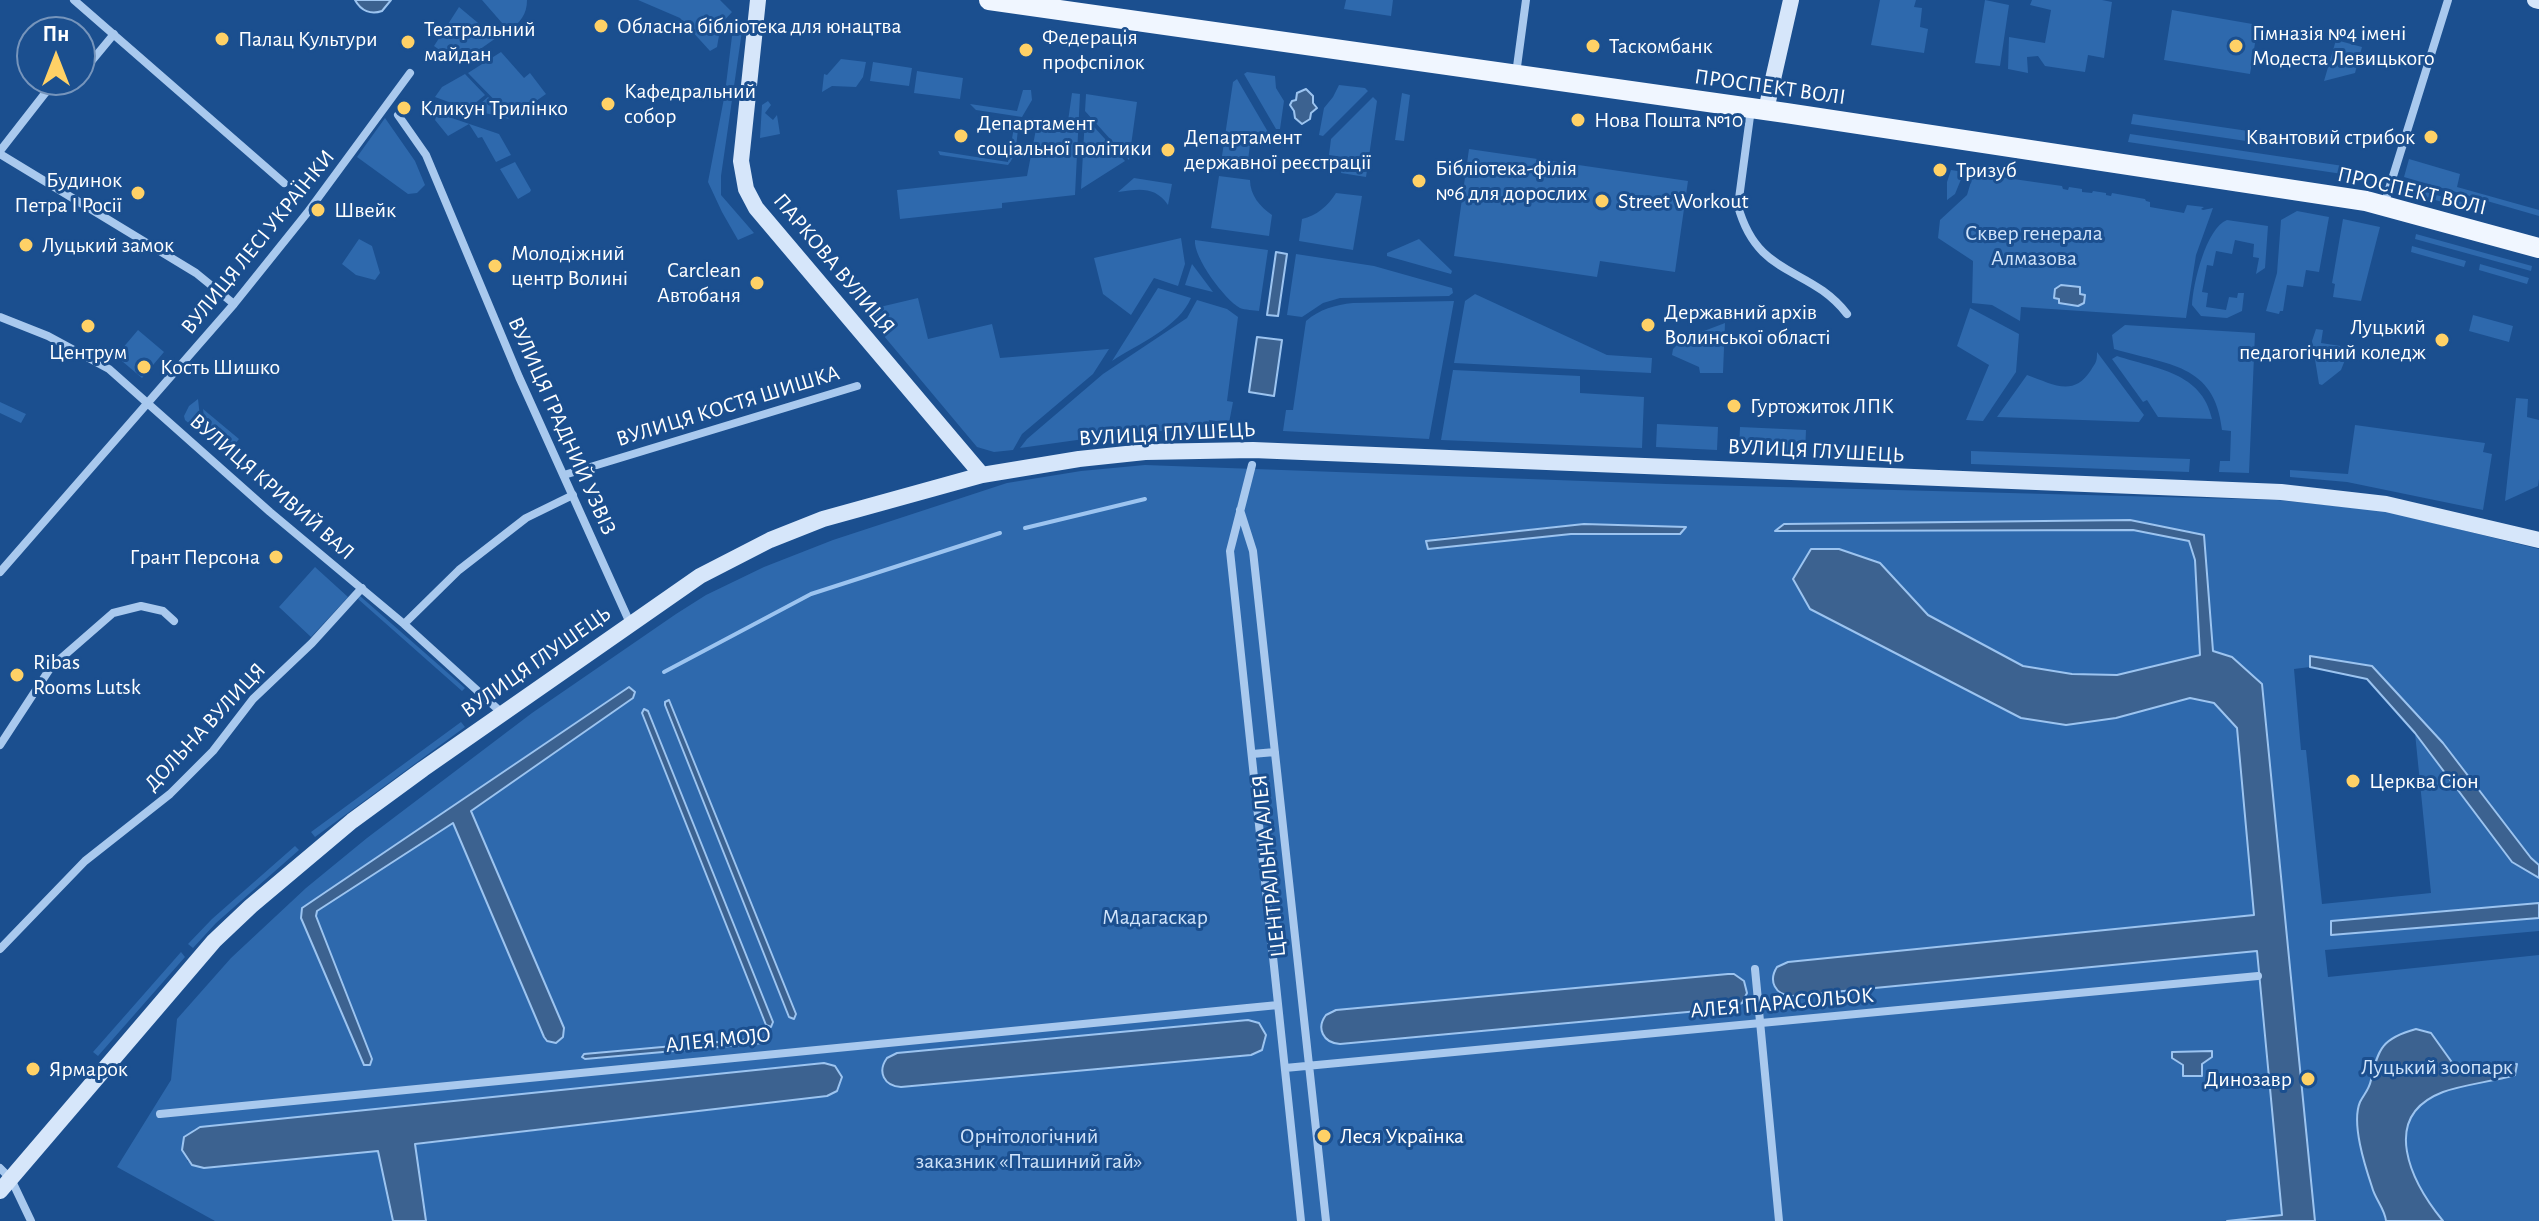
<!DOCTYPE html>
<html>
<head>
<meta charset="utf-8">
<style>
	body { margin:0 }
	#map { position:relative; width:2539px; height:1221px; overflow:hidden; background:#1b4f8f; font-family:"Alegreya Sans",sans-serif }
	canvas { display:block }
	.north { position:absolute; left:16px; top:16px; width:80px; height:80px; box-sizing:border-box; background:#1b4f8f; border:2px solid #7695bc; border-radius:50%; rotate:0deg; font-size:22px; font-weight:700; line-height:32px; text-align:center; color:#fff }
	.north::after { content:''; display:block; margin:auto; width:28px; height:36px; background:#ffd166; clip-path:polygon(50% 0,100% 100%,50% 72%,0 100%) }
</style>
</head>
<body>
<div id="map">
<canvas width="2539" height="1221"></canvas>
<div class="north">Пн</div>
</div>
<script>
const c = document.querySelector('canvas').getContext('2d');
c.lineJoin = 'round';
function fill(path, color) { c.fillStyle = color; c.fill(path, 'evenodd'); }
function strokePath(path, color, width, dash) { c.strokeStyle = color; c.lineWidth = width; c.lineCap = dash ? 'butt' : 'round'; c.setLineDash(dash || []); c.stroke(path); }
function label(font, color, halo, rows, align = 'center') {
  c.font = font + ' "Alegreya Sans",sans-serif'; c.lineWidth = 6; c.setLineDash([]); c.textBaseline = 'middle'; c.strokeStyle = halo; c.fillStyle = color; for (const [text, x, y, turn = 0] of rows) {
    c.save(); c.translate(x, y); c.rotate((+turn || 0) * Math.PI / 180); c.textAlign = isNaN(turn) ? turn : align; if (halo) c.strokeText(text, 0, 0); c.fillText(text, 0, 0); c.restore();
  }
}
fill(new Path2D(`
	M482 0H527C527 15 520 22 509 31Z
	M638 0H720L732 12 721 24 717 47 710 51 680 18Z
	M1346 0H1393L1391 16 1344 9Z
	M1880 0H1916L1914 7 1922 8 1920 27 1928 29 1924 53 1871 45Z
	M1985 0 2009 5 2000 66 1975 63Z
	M2032 0H2102L2112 2 2104 58 2088 55 2085 72 2045 66 2038 56 2027 57 2028 73 2008 69 2009 37 2045 43 2051 10 2030 5Z
	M459 7 496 38 459 64 434 46Z
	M2172 10 2258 25 2250 74 2164 60Z
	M741 22 743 24 721 176V195L754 233 738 240 722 212 708 182 725 93 732 36 737 24Z
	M2336 40 2362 47 2355 73 2324 81Z
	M501 52 524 78 530 73 546 94 512 118 468 73Z
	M841 59 866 62 863 77 856 87 832 86 822 92 824 74 827 75Z
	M873 62 912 68 909 86 870 81Z
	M917 71 963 78 960 99 914 93Z
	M1247 72 1275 76 1276 88 1284 101 1280 129H1276L1244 74Z
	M465 74 485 95 468 109 435 97 442 87Z
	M1237 79 1268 132 1265 146 1250 145 1248 160 1222 156 1233 82Z
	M1339 85 1365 88 1368 91 1323 136 1319 135 1324 108 1333 97Z
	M1023 90H1031L1032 100 1022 117 976 110 970 104 1017 111Z
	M1072 93 1080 94 1075 195 1002 203V208L900 219 897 190 1027 176 1037 124 1067 128Z
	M1402 93 1410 95 1404 141 1395 140Z
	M1086 94 1137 102 1129 160 1085 111Z
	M488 97 509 119 473 110Z
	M1373 97 1377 101 1366 177 1341 173 1343 157 1329 155 1331 139Z
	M768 101 771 105 765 113 773 120 777 115 780 134 760 138 762 105Z
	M437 113 499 134 511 155 496 162 482 137 478 138 469 124 448 136 435 120Z
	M2133 114 2282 136 2280 146 2131 124Z
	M1085 117 1125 161 1081 189Z
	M385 118 415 161 425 185 417 193 408 194 357 157Z
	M1014 127 1018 128C1017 139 1016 157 1008 165L940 155 938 151 1008 162Z
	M2130 134 2350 167 2349 175 2128 142Z
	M1469 149 1688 181 1675 272 1600 261 1597 277 1454 256Z
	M2409 159 2460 174 2457 187 2539 210V216L2404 177Z
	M515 162 531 190 530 192 518 199 500 169Z
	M1951 170 1964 172 1955 194 1947 200V182Z
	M1979 174 2062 186 2063 189 2068 190 2069 187 2082 189V192L2092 193 2093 191 2106 193V195L2111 196 2112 193 2145 199 2146 201 2150 202V207L2184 213 2187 205 2204 207 2201 209 2203 210 2213 208 2196 255 2186 318 2021 307 2020 321 1992 305 1972 303 1973 261 1938 238 1940 220 1967 195 1973 175 1979 176Z
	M1219 176 1250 180C1250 195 1260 207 1272 215L1269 236 1211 228Z
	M1134 178 1172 184 1168 205C1155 186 1139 189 1118 192Z
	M2411 188 2476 206 2475 211 2410 193Z
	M1336 193 1362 196 1353 250 1299 241 1302 219C1316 216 1328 206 1336 193Z
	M2297 211 2329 217 2319 272 2306 270 2303 287 2287 285 2283 311H2280L2279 314 2266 311 2277 273 2281 220Z
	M2343 219 2380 227 2361 301 2333 297 2335 284 2332 283Z
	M2227 220 2268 226 2265 268 2256 274 2259 258 2253 257 2254 244 2235 240 2232 254 2216 251 2213 266 2207 265 2202 292 2208 293 2206 307 2226 310 2229 297 2237 298 2238 293H2244L2242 311 2227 318 2201 316 2192 305C2193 284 2206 228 2227 220Z
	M2416 234 2532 266 2531 271 2415 239Z
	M1181 238 1185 264 1178 286 1154 278 1131 315 1103 294 1094 258Z
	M359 239 372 246 380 273 375 280 356 275 342 264Z
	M1419 239 1452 271 1451 274 1387 256V253Z
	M1195 240 1268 250 1259 311C1254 310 1245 310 1240 308 1225 300 1193 257 1195 240Z
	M2412 246 2466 261 2464 267 2411 252Z
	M1296 254 1374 266 1452 288 1453 293 1449 296 1340 298 1323 303 1302 317 1287 315Z
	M1192 264 1213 292 1185 285Z
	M2480 264 2529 278 2527 284 2479 270Z
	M1158 288 1191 298C1179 327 1138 344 1112 361Z
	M1475 294 1607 355 1652 358 1651 373 1454 363 1465 301Z
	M918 298 928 339 992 324 1000 358 1109 349 1093 374 1022 434 1013 450 994 452 977 447 863 311Z
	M1197 300 1227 309 1238 317 1227 401 1233 402 1229 423 1209 420 1207 431H1141L1020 448 1027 439 1103 374 1187 318Z
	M1454 301 1429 439 1283 431 1286 410H1293L1306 321C1320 309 1335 305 1353 303Z
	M1970 308 2019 334 2016 372 1983 421 1966 420 1989 365 1957 346Z
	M2473 315 2513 326 2509 342 2469 331Z
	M1725 323 1723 373H1700L1699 367 1672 355 1673 349 1683 339Z
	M2125 325 2255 333 2249 473 2219 472 2220 461H2230L2231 431 2222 430C2215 363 2167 365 2114 349L2112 335Z
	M2316 329 2323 330 2321 343 2347 347 2349 350 2341 370 2322 385 2319 384 2312 341Z
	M138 330 164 352 142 378 116 356Z
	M2097 352 2144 415 2139 422 1997 417 2027 375C2053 384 2073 398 2091 370 2096 362 2097 362 2097 352Z
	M2117 356C2156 369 2202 372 2212 419L2158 417 2147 400 2143 402 2112 359Z
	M1453 370 1580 376V393L1644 397 1642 448 1441 440Z
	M2516 398 2528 399 2527 417 2539 420V479L2538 486 2505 501Z
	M198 399 202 435 185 420 184 416 189 406Z
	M0 402 26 414 21 423 0 413Z
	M203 409 239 439 226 455 207 439Z
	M1657 424 1718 427 1717 450 1656 447Z
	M2355 425 2485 443 2483 452 2492 454 2483 510 2347 482 2290 477V470L2348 474Z
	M1740 427 1806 430 1805 454 1739 451Z
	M1971 451 2190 459 2189 472 1971 464Z
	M1145 465 1666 484 2277 500 2385 511 2539 549V865L2531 858 2443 743 2372 666 2310 657V667L2294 669 2301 750H2306L2322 904 2431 893 2415 733 2512 862 2539 878V903L2331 921 2332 935 2539 918V931L2325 950 2328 977 2539 955V1221H2315L2262 685 2232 657 2213 651 2204 536 2130 520 1785 524 1777 530H2133L2189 541 2195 560 2200 656 2117 675 2072 674 2023 666 1928 615 1880 563 1839 549H1811L1793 579 2116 718 2190 698 2214 703 2237 728 2254 916 1788 962 1777 967 1773 977V983L1785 996H1792L2257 950 2282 1216 2227 1221H426L414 1145 827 1096 842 1080 841 1074 824 1063 194 1129 187 1161 198 1167 379 1151 393 1221H215L117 1167 171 1080 177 1019 231 958 306 888 367 838 532 713 676 614 706 595 764 567 833 540 1007 483 1081 471ZM1584 524 1685 527 1680 534H1571L1437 538ZM626 688 633 698 471 811 564 1028 544 1036 453 823 317 911 315 915 372 1062 302 908ZM642 711H648L773 1025H766ZM1728 974 1739 977 1746 987 1731 1008 1333 1044 1331 1011 1336 1010ZM1248 1020 1266 1035V1039L1251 1055 901 1087C889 1086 883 1080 882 1069L898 1053ZM763 1038V1043L585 1059 582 1056 585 1054Z
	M315 567 348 597 311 637 279 607Z
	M360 596 465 688 462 691 358 599Z
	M461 722 465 727 315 837 311 832Z
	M295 846 299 850 216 923 193 948 188 944 212 919Z
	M181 952 185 957 98 1056 93 1052Z`), '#2e69ad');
const water = new Path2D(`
	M355 0H391L382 11C371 15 361 11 355 0Z
	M1306 89 1313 96V103L1317 108 1311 113 1310 119 1302 124 1295 118 1294 111 1290 105 1292 101 1296 100 1297 93Z
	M1276 252 1287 254 1278 316 1267 315Z
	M2061 285 2080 287V294L2085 295 2084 303 2078 306 2059 303V299L2054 298 2055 289Z
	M1257 337 1282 340 1274 396 1249 392Z
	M2130 520 2204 535 2213 651 2232 657 2262 684 2315 1221H2227L2282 1215 2257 951 1792 996C1775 995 1768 981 1777 967L1788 962 2254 915 2237 728 2214 703 2190 698 2116 718 2066 725 2021 718 1810 609 1793 579 1811 549H1839L1880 563 1928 615 2023 666 2072 674 2117 675 2200 655 2195 560 2189 541 2133 530 1775 531 1784 524Z
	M1584 524 1686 527 1680 534H1571L1428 549 1426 541Z
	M2310 656 2372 666 2443 743 2531 858 2539 865V878L2512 862 2415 733 2367 679 2310 667Z
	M629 687 635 692 633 698 471 811 564 1028 563 1037 556 1043 547 1041 544 1037 453 823 317 911 316 916 372 1059 370 1065H364L301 918 302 908Z
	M669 700 796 1014 794 1019 789 1017 665 705V702Z
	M644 709 648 711 773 1022 771 1027 766 1025 642 713Z
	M2539 903V918L2331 935V921Z
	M1728 974H1734L1744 981 1747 993 1742 1003 1731 1008 1340 1044C1323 1043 1316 1028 1326 1015L1336 1010Z
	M1248 1020 1259 1023 1266 1035 1262 1050 1251 1055 901 1087C884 1086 877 1072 887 1058L897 1053Z
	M2416 1029 2431 1033 2456 1068 2497 1063 2517 1064 2515 1075C2491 1082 2466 1084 2443 1092 2378 1117 2412 1183 2443 1221H2386C2385 1209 2375 1199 2372 1187 2365 1166 2351 1123 2360 1102 2364 1094 2369 1090 2371 1080 2378 1048 2383 1038 2416 1029Z
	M763 1038 766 1040 763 1043 585 1059 582 1057 584 1054Z
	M2212 1051V1057L2202 1064V1076H2183V1065L2172 1058V1052Z
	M824 1063 835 1066 842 1077 837 1091 827 1096 415 1144 426 1221H393L378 1151 204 1168 192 1165 182 1150 184 1137 200 1127Z`);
fill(water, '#3c6290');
strokePath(water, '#9cc4f0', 2);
strokePath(new Path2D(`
	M1025 528 1145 499
	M664 672 811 594 1000 533`), '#9cc4f0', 4);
strokePath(new Path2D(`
	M74 0 284 183
	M1516 74 1526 0
	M80 75 114 34
	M1751 109 1738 206C1758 279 1809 265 1847 314
	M398 115 426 155 519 377 630 623
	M0 151 46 92 73 80
	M0 154 196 273 234 304
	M2384 205 2448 0
	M0 317 48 336 109 369 270 512 404 624 502 713
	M1252 465 1230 551 1301 1221
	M564 475 857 386
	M1240 510 1253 551 1326 1221
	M0 572 234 304 307 213 410 73
	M404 624 459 570 526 518 573 495
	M0 745 51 667 113 613 141 606 163 611 174 621
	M1252 754 1275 752
	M0 949 85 861 170 794 213 751 253 699 312 643 362 588
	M1755 969 1779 1221
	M1285 1068 2258 976
	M160 1114 1278 1005
	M0 1168 11 1179 31 1221`), '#a9c9ee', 8);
strokePath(new Path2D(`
	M758 0 741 161 746 189 756 208 982 475
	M2535 0 2539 1
	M1766 110 1791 0
	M0 1191 214 941 251 906 352 821 423 769 700 576 770 540 823 519 982 475 1079 459 1145 452 1253 450 2281 492 2386 504 2539 540`), '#d6e6fa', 16);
strokePath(new Path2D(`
	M989 0 1786 113 2366 201 2539 248`), '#f0f6ff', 20);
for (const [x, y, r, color] of [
	[601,26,8,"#ffd166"],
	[222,39,8,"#ffd166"],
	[408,42,8,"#ffd166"],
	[1593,46,8,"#ffd166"],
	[2236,46,8,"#ffd166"],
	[1026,50,8,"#ffd166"],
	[608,104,8,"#ffd166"],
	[404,108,8,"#ffd166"],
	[1578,120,8,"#ffd166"],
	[961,136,8,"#ffd166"],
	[2431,137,8,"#ffd166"],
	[1168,150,8,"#ffd166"],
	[1940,170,8,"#ffd166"],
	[1419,181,8,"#ffd166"],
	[138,193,8,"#ffd166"],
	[1602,201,8,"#ffd166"],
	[318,210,8,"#ffd166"],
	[26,245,8,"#ffd166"],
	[495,266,8,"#ffd166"],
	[757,283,8,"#ffd166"],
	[1648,325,8,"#ffd166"],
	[88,326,8,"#ffd166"],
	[2442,340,8,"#ffd166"],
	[144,367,8,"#ffd166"],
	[1734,406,8,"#ffd166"],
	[276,557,8,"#ffd166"],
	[17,675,8,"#ffd166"],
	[2353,781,8,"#ffd166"],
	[33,1069,8,"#ffd166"],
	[2308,1079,8,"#ffd166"],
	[1324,1136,8,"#ffd166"]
]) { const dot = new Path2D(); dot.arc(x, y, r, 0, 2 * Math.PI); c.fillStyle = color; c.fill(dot); strokePath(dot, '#1b4f8f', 3); }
label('22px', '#fff', '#1b4f8f', [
	["Обласна бібліотека для юнацтва",617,26],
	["Театральний",424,29],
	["майдан",424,54],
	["Гімназія №4 імені",2252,33],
	["Модеста Левицького",2252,58],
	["Федерація",1042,37],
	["профспілок",1042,62],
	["Палац Культури",238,39],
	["Таскомбанк",1609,46],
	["Кафедральний",624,91],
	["собор",624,116],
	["Кликун Трилінко",420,108],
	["Нова Пошта №10",1594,120],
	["Департамент",977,123],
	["соціальної політики",977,148],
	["Департамент",1184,137],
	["державної реєстрації",1184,162],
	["Квантовий стрибок",2415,137,"right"],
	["Бібліотека-філія",1435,168],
	["№6 для дорослих",1435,193],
	["Тризуб",1956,170],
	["Будинок",122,180,"right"],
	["Петра І Росії",122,205,"right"],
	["Street Workout",1618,201],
	["Швейк",334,210],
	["Луцький замок",42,245],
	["Молодіжний",511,253],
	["центр Волині",511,278],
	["Carclean",741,270,"right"],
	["Автобаня",741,295,"right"],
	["Державний архів",1664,312],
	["Волинської області",1664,337],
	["Луцький",2426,327,"right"],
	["педагогічний коледж",2426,352,"right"],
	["Центрум",88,352,"center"],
	["Кость Шишко",160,367],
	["Гуртожиток ЛПК",1750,406],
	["Грант Персона",260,557,"right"],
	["Ribas",33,662],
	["Rooms Lutsk",33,687],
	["Церква Сіон",2369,781],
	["Ярмарок",49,1069],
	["Динозавр",2292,1079,"right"],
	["Леся Українка",1340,1136]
], 'left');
label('22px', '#fff', '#1b4f8f', [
	["ПРОСПЕКТ ВОЛІ",1770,87,8],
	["ПРОСПЕКТ ВОЛІ",2412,191,13],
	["ВУЛИЦЯ ЛЕСІ УКРАЇНКИ",258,242,-51],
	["ПАРКОВА ВУЛИЦЯ",834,264,50],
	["ВУЛИЦЯ КОСТЯ ШИШКА",728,406,-17],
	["ВУЛИЦЯ ГРАДНИЙ УЗВІЗ",562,426,66],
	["ВУЛИЦЯ ГЛУШЕЦЬ",1167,434,-3],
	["ВУЛИЦЯ ГЛУШЕЦЬ",1816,451,3],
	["ВУЛИЦЯ КРИВИЙ ВАЛ",272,487,41],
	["ВУЛИЦЯ ГЛУШЕЦЬ",536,662,-35],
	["ДОЛЬНА ВУЛИЦЯ",205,727,-47],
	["ЦЕНТРАЛЬНА АЛЕЯ",1269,866,-96],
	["АЛЕЯ ПАРАСОЛЬОК",1782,1003,-5],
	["АЛЕЯ MOJO",718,1040,-6]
]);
label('22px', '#cfe3fa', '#1b4f8f', [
	["Сквер генерала",2034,233],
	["Алмазова",2034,258],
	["Мадагаскар",1155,917],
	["Луцький зоопарк",2437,1067],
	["Орнітологічний",1029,1136],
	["заказник «Пташиний гай»",1029,1161]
]);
</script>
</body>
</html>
